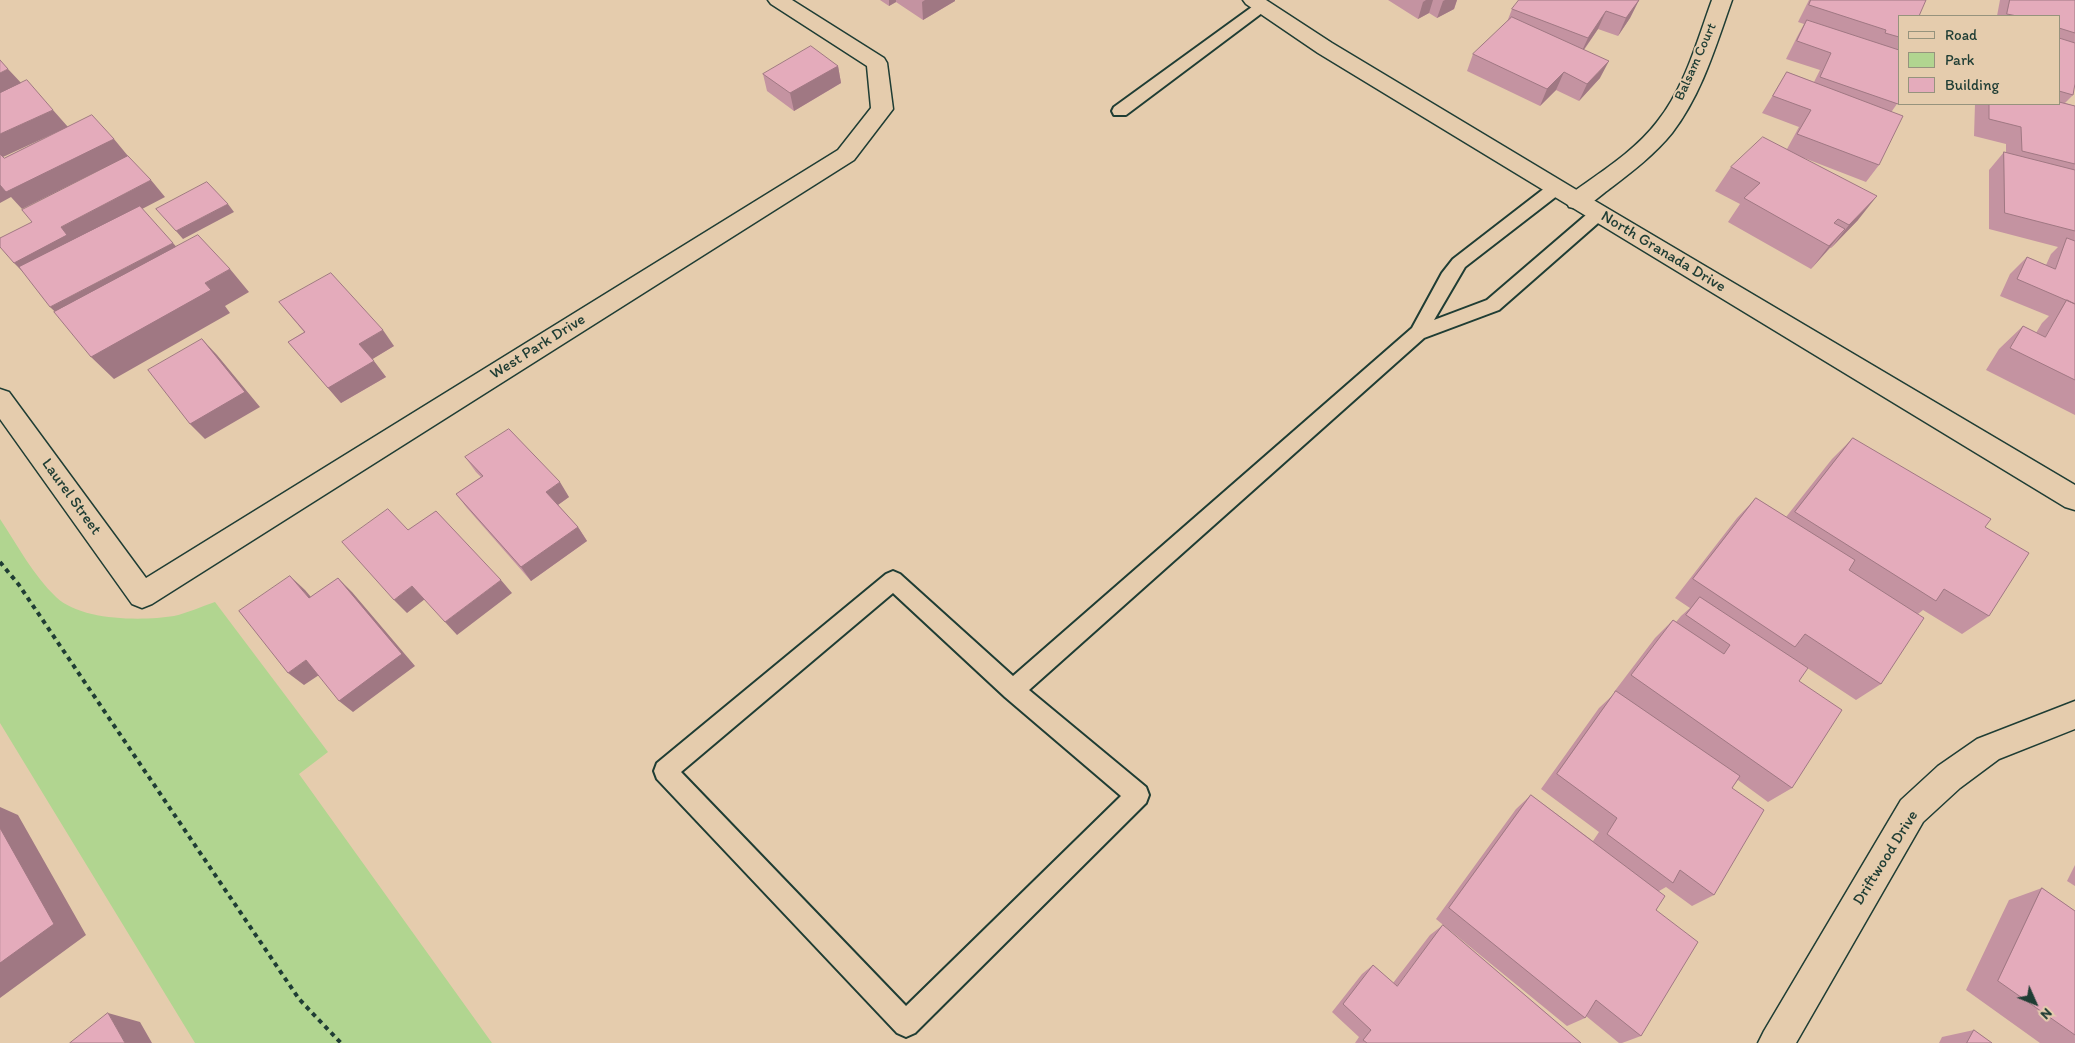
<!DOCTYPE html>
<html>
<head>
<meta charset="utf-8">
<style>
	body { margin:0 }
	#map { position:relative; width:2075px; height:1043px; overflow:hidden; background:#e5ccad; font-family:Itim,sans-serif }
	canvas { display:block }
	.legend { position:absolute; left:1898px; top:15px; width:162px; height:90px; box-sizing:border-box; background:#e5ccad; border:1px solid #96937d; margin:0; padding:6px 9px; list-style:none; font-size:15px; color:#1f3d34 }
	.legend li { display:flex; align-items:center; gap:10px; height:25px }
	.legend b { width:25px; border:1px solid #96937d }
	.north { position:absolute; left:2010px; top:978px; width:50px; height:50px; -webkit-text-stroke:4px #e5ccad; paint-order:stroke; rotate:134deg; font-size:14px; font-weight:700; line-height:20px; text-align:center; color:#1f3d34 }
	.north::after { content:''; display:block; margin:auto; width:18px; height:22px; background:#1f3d34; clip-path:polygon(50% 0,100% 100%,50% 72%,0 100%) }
</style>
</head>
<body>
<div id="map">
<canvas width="2075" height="1043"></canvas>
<ul class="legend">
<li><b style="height:6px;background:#e5ccad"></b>Road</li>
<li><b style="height:14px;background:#b1d590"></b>Park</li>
<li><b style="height:14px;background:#e4abbb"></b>Building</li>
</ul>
<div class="north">N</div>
</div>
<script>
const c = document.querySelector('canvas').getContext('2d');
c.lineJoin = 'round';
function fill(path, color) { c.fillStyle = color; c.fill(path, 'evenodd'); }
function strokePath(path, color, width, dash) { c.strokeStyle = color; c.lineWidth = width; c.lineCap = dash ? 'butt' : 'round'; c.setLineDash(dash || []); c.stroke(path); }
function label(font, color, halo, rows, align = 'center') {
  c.font = font + ' Itim,sans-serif'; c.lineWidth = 4; c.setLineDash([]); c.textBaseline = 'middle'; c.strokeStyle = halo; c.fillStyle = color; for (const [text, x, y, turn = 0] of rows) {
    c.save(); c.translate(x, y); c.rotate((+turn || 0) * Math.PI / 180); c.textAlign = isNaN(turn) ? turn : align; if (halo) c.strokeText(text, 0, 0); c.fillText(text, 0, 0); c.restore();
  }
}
fill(new Path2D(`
	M0 519C18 546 33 575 56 597 81 621 142 621 174 616 188 613 202 606 215 602L328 752 299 774 492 1043H195L0 723Z`), '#b1d590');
const service = new Path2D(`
	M1261 3 1266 4 1268 7 1266 10 1126 115H1114L1112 111 1114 107 1256 4Z
	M1556 182 1562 184 1564 188 1562 192 1465 267 1434 320 1487 300 1593 209H1605L1607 213 1605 217 1499 310 1424 338 1029 690 1146 787 1149 795 1146 803 915 1033 906 1037 897 1033 657 779 654 771 657 763 886 574 893 571 900 574 1013 676 1412 328 1442 273 1453 259 1550 184ZM893 593 1005 697 1121 796 906 1006 681 772Z`);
const minor = new Path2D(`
	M768 0H792L884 58 887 63 893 109 854 160 152 604 142 608 132 604 0 419V389L9 392 146 578 838 150 871 108 867 66 771 4Z
	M1712 0H1732C1716 45 1702 94 1672 133 1655 154 1633 171 1612 187 1599 196 1586 212 1569 207L1566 201 1569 195C1599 173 1634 152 1657 122 1685 87 1697 41 1712 0Z
	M2075 701V729L1999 759 1960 788 1923 822 1796 1043H1758L1764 1031 1901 800 1938 766 1977 739Z`);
const tertiary = new Path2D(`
	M1243 0H1266L1332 43 1585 195 2075 485V510L2065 507 1318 53 1246 4Z`);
strokePath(service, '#1f3d34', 4);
strokePath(minor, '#1f3d34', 3);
strokePath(tertiary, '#1f3d34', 3);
strokePath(new Path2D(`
	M0 562 19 585 299 999 341 1043`), '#1f3d34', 4, [4.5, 4.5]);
fill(service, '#e5ccad');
fill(minor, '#e5ccad');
fill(tertiary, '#e5ccad');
fill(new Path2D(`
	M880 0H955V1L923 20 896 2 889 6Z
	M1388 0H1457L1454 9 1437 18 1429 13 1418 19Z
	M1639 0 1630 18 1618 36 1598 29 1584 50 1600 78 1579 101 1556 90 1540 106 1467 71 1473 54 1507 22 1512 9Z
	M1809 0H1926L1899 16V101L1892 111 1879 165 1866 182 1804 158 1858 220 1831 248H1830L1811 269 1728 222 1740 204 1715 191 1731 167 1787 149 1799 127 1762 113 1787 72 1814 82 1820 70 1786 59 1797 37 1804 24 1798 22Z
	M2000 0H2075V87H2074L2073 95 2065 103 2075 106V415L1986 370 1999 349 2023 326 2036 333 2042 323 2049 316 2000 296 2010 274 2027 257 2046 265 2051 254 2058 247 1989 229V170L2004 152 2006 153V144L1974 136 1975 104H2059V16H1997Z
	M838 66 841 83 794 111 767 91 763 74Z
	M279 302 394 346 372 359 386 377 341 403 288 342 304 332Z
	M1853 438 1985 527 1989 616 1962 634 1923 610 1918 614 1881 684 1856 700 1786 654 1799 681 1792 788 1768 802 1738 780 1732 788 1714 895 1692 906 1666 887 1659 891 1641 1036 1622 1043H1619L1586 1016 1585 1018 1567 1026 1436 919 1516 809 1531 795 1593 841 1599 832 1541 789 1599 708 1615 693 1614 692 1655 638 1673 620 1676 622 1681 616 1690 608 1675 598 1737 518 1756 498 1786 517 1832 459Z
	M465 457 569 497 558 505 578 527 587 541 531 581 467 508 456 494 481 477 476 472Z
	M2075 865V886L2067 881Z
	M2042 888 2075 911V1043H2040L1966 990 2009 900Z
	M1443 925 1581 1043H1355L1359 1037 1332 1012 1362 974 1373 965 1393 983 1430 935Z
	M1974 1030 1992 1043H1939L1942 1037Z`), '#c493a1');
fill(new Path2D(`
	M889 0H896V2L889 6Z
	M925 0H955V1L923 20 922 2Z
	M1426 0H1433L1429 13 1418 19 1423 2Z
	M1445 0H1457L1454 9 1437 18 1443 1Z
	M1637 0H1639L1630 18 1618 36 1626 18Z
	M1606 11 1598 29 1580 55 1588 38Z
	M1609 61 1600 78 1579 101 1587 84Z
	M838 66 841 83 794 111 790 93Z
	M8 69 24 86 0 97V73Z
	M1564 72 1556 90 1540 106 1547 89Z
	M53 110 68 127 3 157 0 163V134Z
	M114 139 128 156 22 209 11 197 0 203V185Z
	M151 180 165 197 77 243 31 280 14 263 61 227Z
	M1877 196 1858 220 1831 248 1849 225Z
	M228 204 234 212 183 239 176 231Z
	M1845 229 1826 252 1811 269 1829 246Z
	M173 243 187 259 67 323 50 307Z
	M230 269 249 292 225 306 230 313 114 379 91 357 205 283Z
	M383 330 394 346 371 360 359 344Z
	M202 339 217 355 260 407 205 439 190 424Z
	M374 361 386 377 341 403 328 388Z
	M560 482 569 497 555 507 546 492Z
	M578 527 587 541 531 581 521 567Z
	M290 576 305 590 323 611 309 598Z
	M338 578 352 592 415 666 353 712 339 701Z
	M501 580 512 593 457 635 445 622Z
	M412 586 425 599 407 613 394 600Z
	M306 660 322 673 304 685 288 673Z
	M0 807 18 815 86 935 0 998Z
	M108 1013 140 1022 152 1043H125Z`), '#a07883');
const building = new Path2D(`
	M1519 0H1639L1626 18 1606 11 1588 38 1512 9Z
	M1811 0H1926L1919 16H1899V37L1885 33 1886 30 1809 5Z
	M2010 0H2075V33L2059 28V16H2017L2007 14Z
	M1512 17 1609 61 1587 84 1564 72 1547 89 1473 54Z
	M1807 20 1899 50V101L1898 104 1820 77 1831 53 1797 41Z
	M2059 38 2075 43V84L2073 95 2059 91Z
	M811 46 838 66 790 93 763 74Z
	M0 60 8 69 0 73Z
	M1787 72 1903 116 1879 165 1797 134 1811 110 1773 96Z
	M27 80 53 110 0 134V93Z
	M2059 102 2075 106V164L2022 151 2021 127 1989 119V104H2059Z
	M92 115 114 139 6 192 0 185V154L4 158Z
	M1763 137 1877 196 1849 225 1838 219 1834 223 1845 229 1829 246 1744 198 1760 183 1731 167Z
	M2004 152 2075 170V231L2005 213Z
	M128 156 151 180 61 227 67 235 14 263 0 247V238L32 222 22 210Z
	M207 182 228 204 176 231 156 209Z
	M140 206 173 243 50 307 19 267Z
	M198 235 230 269 205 283 211 290 91 357 54 312Z
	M2067 238 2075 241V304L2017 279 2027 257 2055 269Z
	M331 273 383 330 359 344 374 361 328 388 288 342 305 332 279 302Z
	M2067 300 2075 304V380L2010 348 2023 326 2045 337Z
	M202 339 245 392 190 424 148 370Z
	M509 429 560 482 546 492 578 527 521 567 456 494 483 476 465 457Z
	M1853 438 1991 519 1985 527 2029 553 1989 616 1944 589 1936 601 1795 512Z
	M1756 498 1855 560 1849 570 1924 618 1881 684 1805 634 1795 647 1693 579Z
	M388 509 408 530 436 511 501 580 445 622 412 586 394 600 342 542Z
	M290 576 309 598 338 578 402 654 339 701 306 660 288 673 239 611Z
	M1700 597 1808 668 1799 681 1842 710 1792 788 1631 675 1673 620 1724 654 1730 645 1686 615Z
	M1616 691 1740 776 1732 788 1764 810 1714 895 1680 870 1673 883 1607 834 1617 818 1557 774Z
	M1531 795 1665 896 1656 910 1698 942 1641 1036 1596 1000 1585 1018 1449 908Z
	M0 828 54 924 0 963Z
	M2042 888 2075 911V1035L1998 981Z
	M1443 925 1581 1043H1367L1363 1040 1371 1030 1343 1004 1373 965 1397 986Z
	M108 1013 125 1043H70Z
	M1974 1030 1992 1043H1967Z`);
fill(building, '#e4abbb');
strokePath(building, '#a07883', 1);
label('14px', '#1f3d34', '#e5ccad', [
	["Balsam Court",1696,62,-66]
]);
label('16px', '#1f3d34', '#e5ccad', [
	["North Granada Drive",1663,252,31],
	["West Park Drive",538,347,-32],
	["Laurel Street",71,497,54],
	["Driftwood Drive",1886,858,-58]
]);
</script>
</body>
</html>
